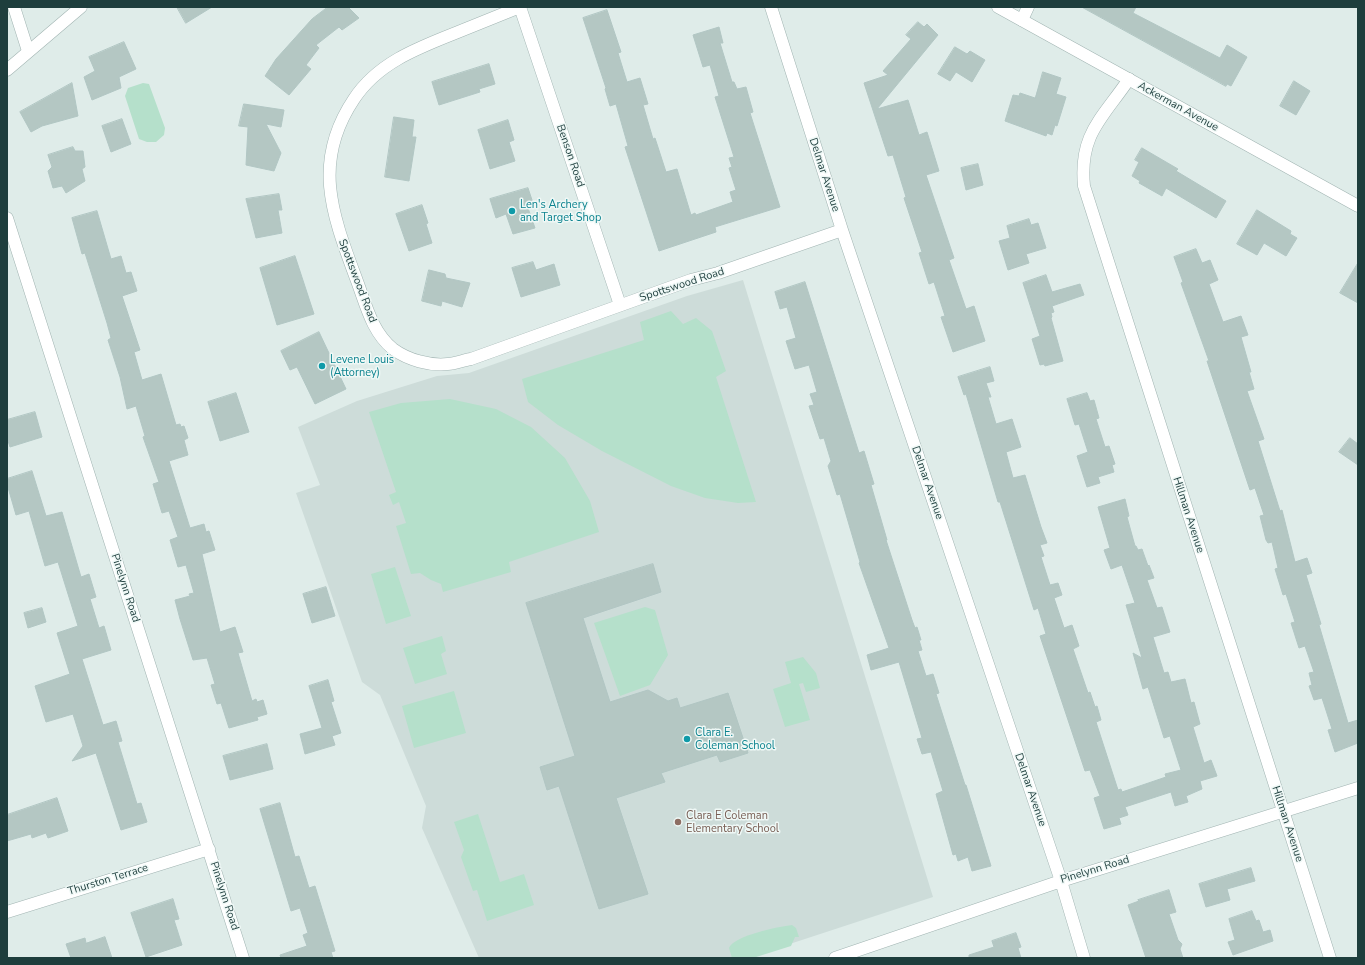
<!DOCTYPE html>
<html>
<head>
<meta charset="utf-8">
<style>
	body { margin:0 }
	#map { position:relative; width:1365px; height:965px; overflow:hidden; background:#dfece9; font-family:"Nunito Sans",sans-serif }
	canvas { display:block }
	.frame { position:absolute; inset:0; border:8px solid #1e3e3d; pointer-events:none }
</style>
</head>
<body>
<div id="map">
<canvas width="1365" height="965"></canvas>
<div class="frame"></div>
</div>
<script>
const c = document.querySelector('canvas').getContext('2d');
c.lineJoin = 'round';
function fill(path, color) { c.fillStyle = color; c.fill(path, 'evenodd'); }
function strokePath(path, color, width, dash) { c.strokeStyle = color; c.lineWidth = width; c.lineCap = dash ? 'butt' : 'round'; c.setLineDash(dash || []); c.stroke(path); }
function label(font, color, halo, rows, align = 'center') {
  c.font = font + ' "Nunito Sans",sans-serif'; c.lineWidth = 3; c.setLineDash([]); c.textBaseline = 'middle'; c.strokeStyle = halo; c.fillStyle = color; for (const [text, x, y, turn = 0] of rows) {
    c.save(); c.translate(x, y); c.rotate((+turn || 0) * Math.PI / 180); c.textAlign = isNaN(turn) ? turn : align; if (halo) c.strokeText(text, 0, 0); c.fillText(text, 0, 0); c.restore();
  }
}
fill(new Path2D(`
	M743 280 933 897 747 958H479L422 828 426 806 380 695 362 682 296 493 320 485 298 427 357 401 437 376 469 373 687 296Z`), '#cddcd9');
fill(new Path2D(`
	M143 83 149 84 165 128 164 135 156 142H147L139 139 125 96 128 88Z
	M671 311 683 324 696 318 712 331 726 371 716 377 756 502 738 503 705 498 671 486 602 451 558 425 528 402 522 379 644 340 640 322Z
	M450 399 496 409 531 427 565 458 590 501 599 532 509 562 511 572 443 592 441 584 431 580 420 573 411 574 396 526 406 523 399 502 393 505 389 495 396 492 369 412 401 403Z
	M395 567 411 616 386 624 371 574Z
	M645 607 655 610 668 655 650 685 620 696 594 623Z
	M442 636 446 651 441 654 447 674 415 684 403 648Z
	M803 657 816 673 820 688 806 692 803 683 799 684 810 720 785 727 773 689 791 683 785 662Z
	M454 691 466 733 414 748 402 706Z
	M478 814 500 882 524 874 534 905 487 921 477 890 473 891 461 857 464 850 454 822Z
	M792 925 796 928 799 937H795L791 946 753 958H732L729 948C735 935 778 927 792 925Z`), '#b5e0cb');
const building = new Path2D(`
	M177 7H212L186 23Z
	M328 7H348L359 18 342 30 339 27 316 45 319 48 306 65 311 69 289 95 265 76 276 59 312 19Z
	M1082 7H1136L1133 13 1220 58 1227 45 1247 57 1231 86 1227 84 1226 86Z
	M607 10 621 52 618 53 627 82 640 78 648 104 643 105 653 139 655 138 666 172 677 169 691 215 695 213 696 215 733 202 730 192 736 190 729 168 732 167 729 158 734 157 715 97 719 96 710 65 703 67 693 35 719 27 723 43H720L732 82H734L737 89 746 87 753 112 750 113 780 207 715 227 716 232 659 251 625 147 628 146 616 104 610 106 605 89 606 88 583 18Z
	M918 22 924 27 927 24 938 35 877 109 908 100 919 135 927 132 939 171 926 175 954 258 949 260 966 309 974 306 985 341 953 352 941 317 945 316 934 282 929 284 919 253 922 252 904 198 906 197 893 155 888 156 864 83 888 75 883 71 911 39 906 35Z
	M124 42 136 69 119 77 121 88 92 100 84 77 95 71 89 57Z
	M955 47 967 54 970 51 985 60 972 82 956 72 950 81 938 74Z
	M489 64 495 84 479 89 480 92 439 105 432 82Z
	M1043 72 1061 78 1056 94 1066 97 1057 126 1055 125 1052 135 1047 133 1046 136 1005 121 1013 95 1019 96 1020 93 1035 98Z
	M1294 81 1310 91 1296 115 1280 106Z
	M72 83 78 116 42 126 31 132 20 112Z
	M244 104 284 110 281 127 266 124 281 153 274 171 246 165 248 127 239 126Z
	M394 117 414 120 412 137H416L409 181 385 177Z
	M122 119 131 144 111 152 102 126Z
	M508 120 514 140 509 142 515 161 490 169 478 130Z
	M73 147 75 151H83L85 167 82 169 85 181 66 193 62 186 53 188 48 171 52 167 48 155Z
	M1142 148 1178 169 1176 171 1226 201 1216 218 1166 188 1162 196 1139 183 1140 181 1132 176 1139 162 1135 160Z
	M978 164 983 185 966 190 961 168Z
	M528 188 534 206 528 208 535 228 513 234 506 214 496 218 490 199Z
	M279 194 282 210H278L282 233 256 238 246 199Z
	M422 205 428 223 426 224 432 243 409 251 396 214Z
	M1257 210 1291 231 1290 234 1297 238 1286 256 1264 243 1257 255 1237 244Z
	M97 211 111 259 121 256 126 273 131 272 137 291 122 296 140 350 134 352 142 380 161 374 176 425 180 424 181 427 184 426 188 438 184 440 188 455 169 461 190 528 204 524 206 532 209 531 215 550 202 554 220 632 235 627 243 652 238 653 252 701 256 699 257 702 263 700 267 714 257 717 258 720 229 728 221 703 217 704 211 685 215 684 207 658 193 660 180 619 175 600 190 596 189 594 194 593 186 565 178 567 170 540 178 537 169 511 162 513 153 484 159 482 143 437 145 436 136 406 127 409 120 377 108 340 111 338 107 323 85 253 82 254 72 218Z
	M1029 219 1031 225 1038 223 1046 248 1026 254 1029 263 1008 270 999 241 1010 238 1007 226Z
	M1196 249 1202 263 1210 260 1218 280 1209 284 1223 322 1241 316 1248 335 1241 337 1251 372H1249L1254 389 1247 391 1264 439 1258 441 1280 511 1282 510 1295 562 1307 558 1312 573 1306 575 1321 624 1319 625 1348 723 1358 720V743L1335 752 1328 730 1332 729 1322 698 1314 700 1309 686 1312 685 1309 673 1314 672 1305 646 1299 648 1291 623 1295 622 1286 594 1283 595 1275 569 1278 568 1272 542 1268 543 1266 540 1260 516 1264 515 1255 488 1250 490 1207 361H1209L1181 283 1183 282 1174 257Z
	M295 256 314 314 277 325 260 268Z
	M533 262 536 270 554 264 560 285 521 297 512 268Z
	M1358 263V303L1340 293Z
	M429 270 445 274 446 278 470 283 462 307 442 301 441 306 422 301Z
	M1046 275 1052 292 1080 284 1084 295 1052 306 1054 312 1051 313 1052 317 1051 318 1063 361 1045 366 1044 364 1040 365 1032 339 1040 336 1023 283Z
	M805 282 859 453 864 451 874 484 871 485 887 540H886L912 620 915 628 917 627 921 640H919L922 650 918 651 926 676 933 674 939 693 936 694 965 785H966L991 866 972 871 968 857 958 861 956 854 953 855 936 794 943 791 931 752 922 754 917 739 922 738 899 662 871 670 867 655 889 648 859 563 860 562 840 494 837 495 828 466 831 461 824 438 820 439 809 406 814 405 810 394 817 392 809 365 795 369 786 341 796 338 787 307 780 309 775 292Z
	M319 332 346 389 315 404 297 367 290 370 281 351Z
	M990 367 994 381 986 383 991 397H988L996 424 1012 419 1021 447 1006 452 1013 478 1025 475 1041 527 1047 543 1040 545 1044 556 1041 557 1050 585 1058 583 1062 595 1054 598 1064 628 1072 625 1079 646 1073 649 1088 693 1090 692 1095 707 1097 706 1101 720 1096 722 1118 790 1121 789 1122 792 1166 777 1165 774 1181 770 1170 736 1164 738 1149 690 1148 687 1143 689 1133 653 1142 658 1126 605 1135 603 1122 565 1111 569 1104 550 1110 548 1098 507 1125 499 1129 516 1127 517 1135 546H1136L1138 550 1142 549 1148 566 1149 565 1154 578 1147 580 1157 608 1162 607 1170 632 1153 637 1164 673 1168 672 1171 682 1185 679 1191 703 1194 702 1200 724 1193 727 1204 763 1211 760 1217 776 1200 781 1202 789 1186 796 1188 802 1175 806 1171 792 1125 807 1128 815 1119 818 1121 824 1104 829 1094 798 1100 796 1090 770 1085 771 1040 636 1046 634 1038 608 1034 610 1000 502H998L966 394 964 395 958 377Z
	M236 393 249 432 220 441 208 402Z
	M1087 393 1090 401 1094 400 1099 418 1096 419 1105 447 1109 446 1115 464 1112 465 1114 472 1098 477 1100 483 1087 487 1077 456 1088 452 1079 424 1075 425 1067 399Z
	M35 412 42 437 10 447 7 438V420Z
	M1350 438 1358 444V465L1339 452Z
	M32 471 46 516 62 512 81 577 89 574 96 597 90 599 99 628 104 626 111 650 82 659 103 725 116 721 122 741 118 742 137 804 141 803 147 822 121 830 96 753 72 761 83 746 73 714 46 722 35 686 70 674 57 633 78 626 58 562 45 566 29 511 16 515 7 484V479Z
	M653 564 661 592 583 618 610 702 648 690 668 701 677 698 680 708 728 693 748 753 720 762 717 755 661 773 665 782 616 798 648 894 599 909 559 786 547 790 540 767 575 756 526 603Z
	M326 587 335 616 312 623 303 594Z
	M42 608 46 622 28 628 24 613Z
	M328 680 334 701 331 702 341 733 332 736 335 745 305 754 300 734 322 728 309 686Z
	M267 744 273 769 230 780 223 756Z
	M57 798 68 831 48 838 46 833 32 838 31 834 7 841V815Z
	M280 803 295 857 299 856 309 888 315 886 335 951 331 952 333 958H281L280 955 307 946 303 935 308 933 300 908 291 911 260 809Z
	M1251 868 1255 881 1227 889 1230 900 1206 907 1199 884Z
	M1169 890 1176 912 1169 914 1178 940 1182 944 1180 949 1183 958H1146L1128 905 1139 901 1138 900Z
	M173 899 179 919 174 920 182 945 146 957 131 913Z
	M1252 911 1256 921 1259 920 1263 932 1270 930 1273 941 1233 955 1228 942 1235 940 1229 919Z
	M1016 933 1021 947 1018 948 1021 958H969V955L994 947 992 941Z
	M105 937 112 958H71L66 944 85 938 86 943Z`);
fill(building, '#b4c7c3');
strokePath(building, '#b1c6c3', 1);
const minor = new Path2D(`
	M14 7 28 51
	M520 7C498 16 475 25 453 34 415 49 377 64 354 99 311 163 333 216 357 281 366 305 372 332 393 349 408 360 430 366 448 364 455 364 464 360 471 359L691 280 718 273 842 230
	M520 7 620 305
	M771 7 842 230 1061 881 1084 958
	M1022 20 1028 7
	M1129 79C1102 119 1079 134 1084 186L1330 958
	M7 218 243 958
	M7 912 209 849
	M835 958 1061 881 1358 788`);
const tertiary = new Path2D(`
	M998 7 1358 206
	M7 70 81 7`);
strokePath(minor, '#a1b4b2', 13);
strokePath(tertiary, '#a1b4b2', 13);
strokePath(minor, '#fff', 12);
strokePath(tertiary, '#fff', 12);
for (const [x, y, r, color] of [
	[512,211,4,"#0f9aa8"],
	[322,366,4,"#0f9aa8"],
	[687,739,4,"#0f9aa8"],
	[678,822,4,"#8d6e63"]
]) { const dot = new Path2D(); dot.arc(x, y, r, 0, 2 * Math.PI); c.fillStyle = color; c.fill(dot); strokePath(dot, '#eff8f6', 1.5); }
label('11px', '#1e3e3d', '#eff8f6', [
	["Ackerman Avenue",1178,107,29],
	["Benson Road",570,156,71],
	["Delmar Avenue",824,175,72],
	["Spottswood Road",357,281,69],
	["Spottswood Road",682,285,-18],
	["Delmar Avenue",927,483,71],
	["Hillman Avenue",1188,515,72],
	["Pinelynn Road",125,588,72],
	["Delmar Avenue",1030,790,71],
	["Hillman Avenue",1287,824,72],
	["Pinelynn Road",1095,870,-17],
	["Thurston Terrace",108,880,-17],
	["Pinelynn Road",224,896,72]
]);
label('11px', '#0d838f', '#eff8f6', [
	["Len's Archery",520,205],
	["and Target Shop",520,218],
	["Levene Louis",330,360],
	["(Attorney)",330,373],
	["Clara E.",695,733],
	["Coleman School",695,746]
], 'left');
label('11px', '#785e54', '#eff8f6', [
	["Clara E Coleman",686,816],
	["Elementary School",686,829]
], 'left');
</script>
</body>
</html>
